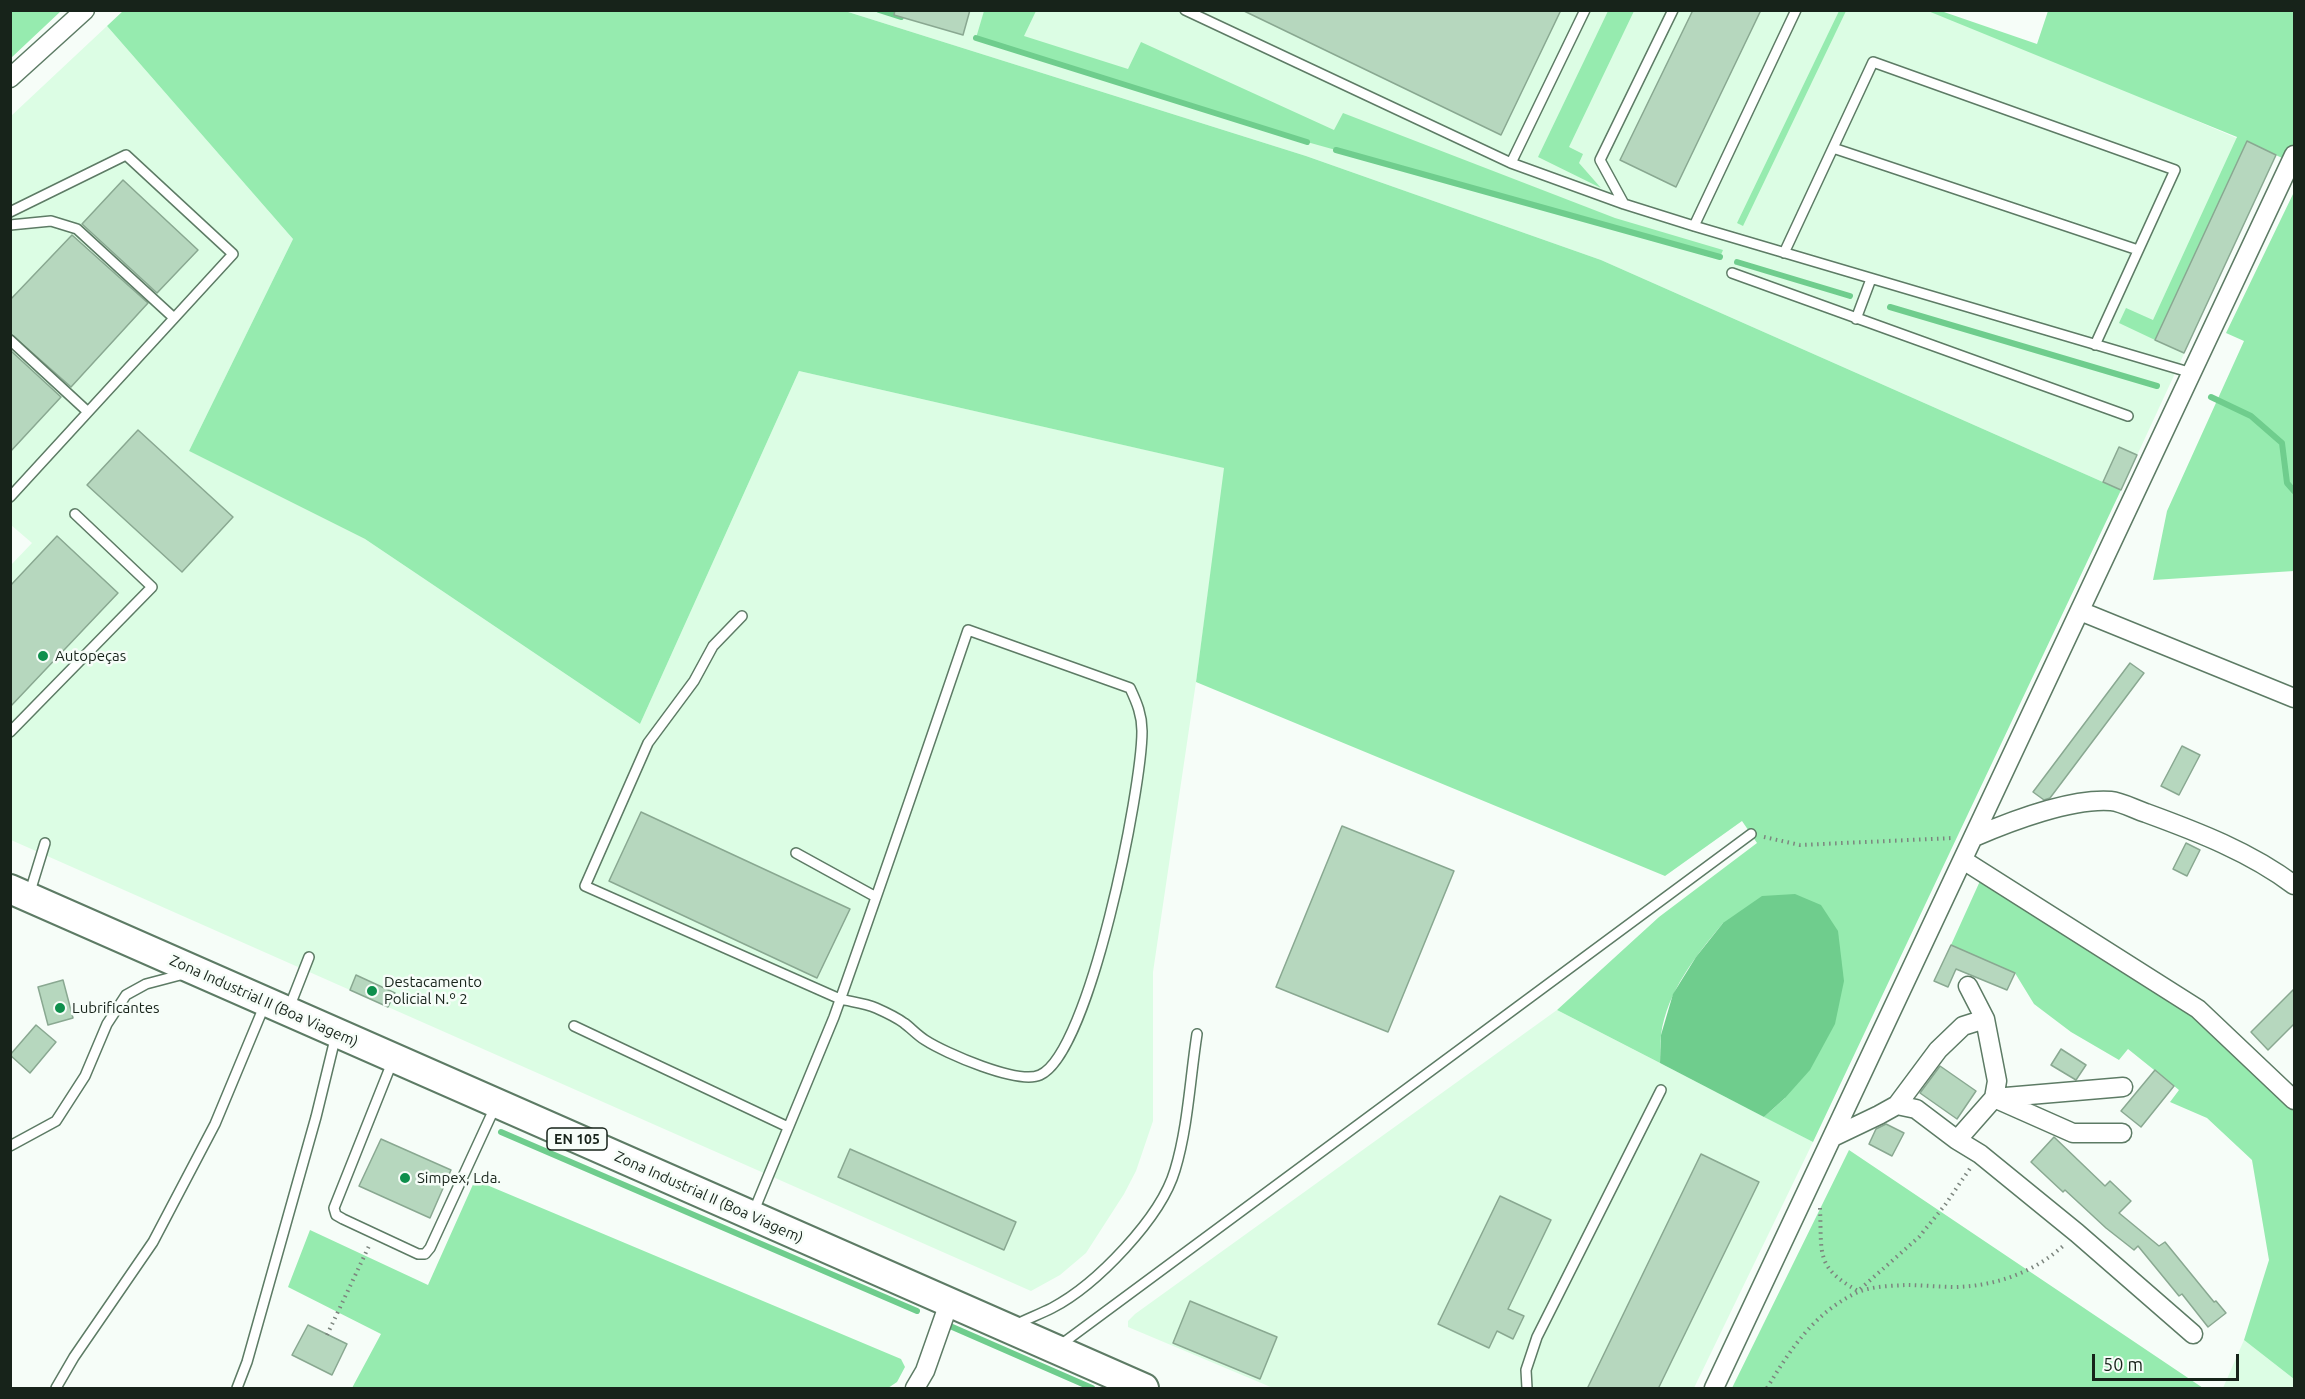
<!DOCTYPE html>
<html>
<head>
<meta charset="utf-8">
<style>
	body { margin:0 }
	#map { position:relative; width:2305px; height:1399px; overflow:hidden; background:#f6fdf8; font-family:Ubuntu,sans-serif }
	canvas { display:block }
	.frame { position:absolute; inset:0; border:12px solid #17231a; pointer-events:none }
	.scale { position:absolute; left:2092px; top:1354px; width:147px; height:27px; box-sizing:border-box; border:3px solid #17231a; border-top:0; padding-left:8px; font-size:18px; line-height:21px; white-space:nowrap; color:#17231a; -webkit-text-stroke:4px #f6fdf8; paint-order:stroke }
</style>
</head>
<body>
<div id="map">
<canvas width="2305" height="1399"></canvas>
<div class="frame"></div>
<div class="scale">50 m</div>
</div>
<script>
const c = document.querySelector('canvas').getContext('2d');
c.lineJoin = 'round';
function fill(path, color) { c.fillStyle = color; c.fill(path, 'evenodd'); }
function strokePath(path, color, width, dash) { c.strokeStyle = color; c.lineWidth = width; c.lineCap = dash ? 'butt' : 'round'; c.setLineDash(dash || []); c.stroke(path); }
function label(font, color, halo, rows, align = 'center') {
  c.font = font + ' Ubuntu,sans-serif'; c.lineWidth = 5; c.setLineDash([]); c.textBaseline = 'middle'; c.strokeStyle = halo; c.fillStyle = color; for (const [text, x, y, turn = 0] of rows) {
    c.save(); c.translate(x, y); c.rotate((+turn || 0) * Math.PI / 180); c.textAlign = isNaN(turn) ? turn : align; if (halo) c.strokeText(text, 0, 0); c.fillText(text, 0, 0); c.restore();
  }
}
fill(new Path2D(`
	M845 11H1941L2276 155 2121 490 1601 260 1306 156Z
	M107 26 293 239 189 451 365 539 640 724 799 371 1225 468 1196 682 1153 972V1121L1136 1171 1124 1194 1086 1253 1060 1275 1031 1291 388 1007 394 992 357 976 350 990 11 840 10 566 32 543 11 525V116Z
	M1557 1010 1813 1142 1694 1388H1273L1128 1327V1321L1135 1314Z
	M2244 1340 2294 1379V1388H2223Z`), '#dcfde4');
fill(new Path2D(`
	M11 10H61V11L11 58Z
	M124 10 845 11 1306 156 1601 260 2121 490 1813 1142 1764 1117 1785 1098 1723 923C1696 956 1667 991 1661 1035 1660 1044 1661 1054 1660 1063L1557 1010 1659 917 1757 843 1742 821 1665 876 1196 682 1224 468 799 371 640 724 365 539 189 451 293 239 107 26Z
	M984 11H1036L1024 36 1128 69 1141 42 1334 130 1343 113 1615 218 1723 250 1720 257 1307 142 976 38Z
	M1608 11H1634L1569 147 1583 154 1579 163 1601 188 1538 157Z
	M1839 11H1846L1743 226 1737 223Z
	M1928 11H1941L2037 44 2048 11H2294V155L2291 162 2247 142 2155 340 2119 323 2126 308 2153 320 2237 137Z
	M2294 192V571L2153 580 2167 511 2244 341 2226 333Z
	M1980 881 2198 1009 2294 1100V1379L2244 1340 2269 1260 2252 1160 2207 1118 2170 1102 2179 1090 2128 1049 2119 1060 2071 1032 2034 1004 2015 973 1951 945Z
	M1849 1150 2203 1388H1732Z
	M475 1180 901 1359 905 1367 897 1382 888 1388H352L381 1334 288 1287 310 1230 428 1285Z`), '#96ebaf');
fill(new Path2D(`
	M1795 894 1821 905 1838 931 1844 981 1835 1024 1810 1070 1785 1098 1764 1117 1660 1063 1661 1035 1673 994 1696 957 1723 923 1762 896Z`), '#6fcd8d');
strokePath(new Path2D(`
	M879 10 901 17
	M976 38 1307 142
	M1336 150 1720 257
	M1737 262 1850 296
	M1890 307 2157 386
	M2211 397 2251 416 2282 443 2287 483 2294 491
	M501 1132 917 1311
	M950 1326 1092 1388`), '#6fcd8d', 6);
const building = new Path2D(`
	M895 10H970L963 35 894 15Z
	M1242 10H1561L1501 135Z
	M1693 10H1761L1676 187 1620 160Z
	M2247 141 2276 155 2184 353 2155 340Z
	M123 180 198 250 157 293 82 224Z
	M72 235 148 303 71 387 10 333V300Z
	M10 350 61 397 10 452Z
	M138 430 233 517 182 572 87 485Z
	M2119 447 2137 455 2121 490 2103 482Z
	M57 536 118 593 10 707V586Z
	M2130 663 2144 673 2050 798 2044 800 2033 792Z
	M2182 746 2200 755 2179 795 2161 786Z
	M641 812 850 909 817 978 609 881Z
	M1342 826 1454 871 1388 1032 1276 987Z
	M2186 843 2200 850 2187 876 2173 869Z
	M1951 945 2015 973 2007 990 1956 969 1948 987 1934 981Z
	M356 975 395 993 388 1007 350 990Z
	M63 980 73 1018 48 1025 38 987Z
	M2295 988V1023L2268 1050 2251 1032Z
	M36 1025 56 1042 30 1073 10 1055Z
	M2061 1049 2086 1065 2076 1080 2051 1065Z
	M1940 1066 1976 1091 1957 1119 1920 1093Z
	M2155 1070 2174 1086 2141 1127 2121 1111Z
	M1886 1124 1904 1133 1892 1156 1869 1144 1876 1129Z
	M2054 1137 2105 1186 2110 1181 2131 1201 2119 1213 2159 1246 2165 1242 2214 1302 2216 1301 2226 1313 2208 1327 2182 1294 2179 1296 2138 1246 2134 1250 2106 1228 2065 1190 2063 1192 2031 1162Z
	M381 1139 451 1170 430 1218 359 1186Z
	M850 1149 1016 1222 1004 1250 838 1177Z
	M1701 1154 1759 1182 1658 1389H1587Z
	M1500 1196 1551 1220 1508 1309 1524 1316 1513 1339 1497 1331 1489 1348 1438 1324Z
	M1190 1301 1277 1337 1260 1379 1173 1343Z
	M308 1325 347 1344 332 1375 292 1355Z`);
fill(building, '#b6d7be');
strokePath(building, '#89a891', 1.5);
const service = new Path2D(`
	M1185 10 1511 163 1585 10
	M1833 148 2138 250
	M1511 163 1624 204 1694 226 2192 373
	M1624 204 1600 160 1673 10
	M10 212 126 155 233 254 10 497
	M10 225 51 221 77 229 174 318
	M1694 226 1796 10
	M1784 253 1873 62 2175 170 2095 345
	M1732 273 2128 416
	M1856 319 1871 279
	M10 340 88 412
	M742 616 713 646 694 681 648 743 585 886 840 999C852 1002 865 1003 876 1008 885 1012 896 1017 904 1023 911 1028 917 1035 925 1040 945 1053 1018 1085 1040 1075 1090 1053 1142 788 1142 731 1142 715 1137 703 1130 688L968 630C924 759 880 888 834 1017L753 1213
	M10 732 152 587 75 514
	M796 853 876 897
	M29 895 45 843
	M289 1008 309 957
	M574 1026 788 1127
	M393 1060 334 1208 336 1215 343 1219 418 1254H425L430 1248 495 1107
	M10 1146 56 1121 85 1076 107 1024 126 995 146 984 184 974
	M1015 1325C1027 1319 1040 1314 1052 1308 1096 1285 1161 1218 1175 1170 1188 1127 1190 1079 1197 1034
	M1059 1346 1751 834
	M56 1388 74 1357 153 1242 215 1124 265 1004
	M237 1388 247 1362 316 1117 336 1035
	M1527 1388 1526 1370 1537 1337 1661 1090`);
const minor = new Path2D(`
	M10 78 85 10
	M2080 611 2294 698
	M1974 837C2011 821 2072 798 2111 801 2122 802 2136 810 2146 813 2198 832 2250 852 2294 885
	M1963 860 2198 1009 2294 1100
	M1968 986 1985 1019 1997 1081 1994 1098 2073 1133H2122
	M2123 1087 1994 1098 1957 1140 1980 1154 2077 1233 2193 1334
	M1897 1105 1916 1109 1957 1140
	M1833 1137 1879 1115 1897 1105 1938 1050 1963 1026 1985 1019
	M915 1388 925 1371 949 1303
	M1714 1388 2294 155`);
const primary = new Path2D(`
	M10 889 1144 1388`);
strokePath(service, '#5d7b65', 12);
strokePath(minor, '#5d7b65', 21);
strokePath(primary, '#5d7b65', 32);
strokePath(new Path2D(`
	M1764 837 1800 845 1953 838
	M1820 1208C1822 1254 1815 1267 1858 1291L1919 1237 1945 1205 1971 1167
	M327 1335 369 1246
	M1767 1388C1790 1350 1814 1313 1856 1293 1871 1286 1890 1286 1906 1285 1922 1285 1939 1287 1956 1287 1996 1286 2035 1272 2064 1245`), '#7c857e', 4, [1.5, 4.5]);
strokePath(service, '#fff', 9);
strokePath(minor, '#fff', 18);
strokePath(primary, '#fff', 28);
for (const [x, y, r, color] of [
	[43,656,6,"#0e8f4c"],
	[372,991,6,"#0e8f4c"],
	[60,1008,6,"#0e8f4c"],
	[405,1178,6,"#0e8f4c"]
]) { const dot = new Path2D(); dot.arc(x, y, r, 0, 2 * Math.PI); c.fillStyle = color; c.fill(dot); strokePath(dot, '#f6fdf8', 2); }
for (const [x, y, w] of [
	[577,1139,60]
]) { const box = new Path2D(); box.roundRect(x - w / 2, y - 11, w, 22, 4.5); c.fillStyle = '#f6fdf8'; c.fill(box); strokePath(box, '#17231a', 1.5); }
label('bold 14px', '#17231a', null, [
	["EN 105",577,1139]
]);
label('15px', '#17231a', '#f6fdf8', [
	["Autopeças",55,656],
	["Destacamento",384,982],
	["Policial N.º 2",384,999],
	["Lubrificantes",72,1008],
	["Simpex, Lda.",417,1178]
], 'left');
label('15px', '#17231a', '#f6fdf8', [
	["Zona Industrial II (Boa Viagem)",264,1001,24],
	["Zona Industrial II (Boa Viagem)",709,1197,24]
]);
</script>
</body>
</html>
